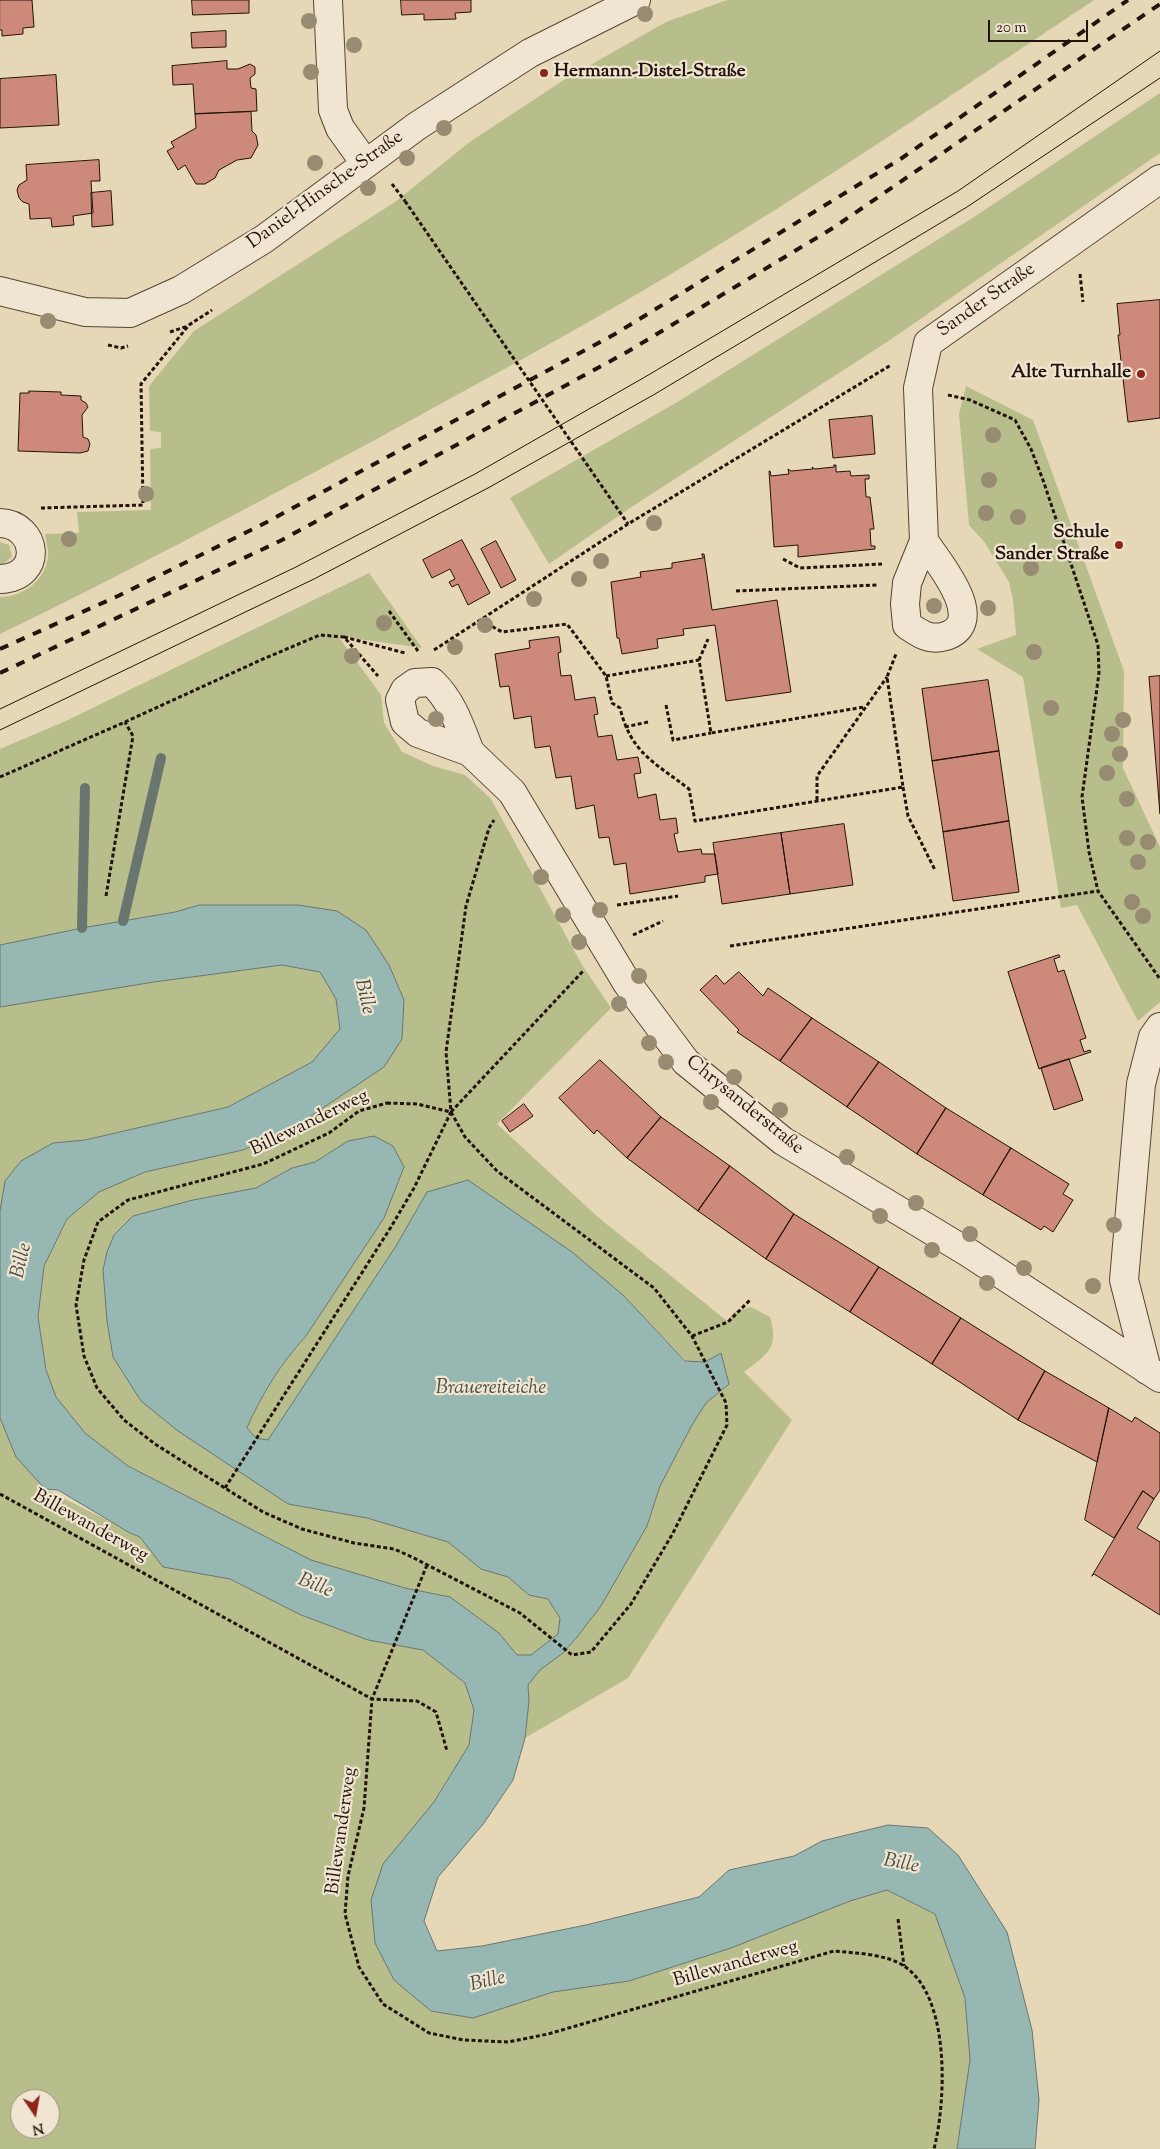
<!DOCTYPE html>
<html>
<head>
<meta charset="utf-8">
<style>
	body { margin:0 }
	#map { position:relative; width:1160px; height:2149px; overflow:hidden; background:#e6d7b6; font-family:"Sorts Mill Goudy",serif }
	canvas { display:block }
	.north { position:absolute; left:10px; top:2089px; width:50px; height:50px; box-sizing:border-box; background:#efe5d0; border:1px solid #9d9182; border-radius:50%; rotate:168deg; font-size:14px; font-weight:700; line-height:20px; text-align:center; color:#23130c }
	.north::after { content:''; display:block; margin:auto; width:18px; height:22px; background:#8f2418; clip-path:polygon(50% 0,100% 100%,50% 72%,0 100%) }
	.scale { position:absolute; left:988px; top:20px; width:100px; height:22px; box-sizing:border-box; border:2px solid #23130c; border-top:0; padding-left:6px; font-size:15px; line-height:18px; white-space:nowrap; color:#23130c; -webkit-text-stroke:4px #efe5d0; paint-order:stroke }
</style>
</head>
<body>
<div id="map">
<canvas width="1160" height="2149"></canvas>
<div class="north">N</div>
<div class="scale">20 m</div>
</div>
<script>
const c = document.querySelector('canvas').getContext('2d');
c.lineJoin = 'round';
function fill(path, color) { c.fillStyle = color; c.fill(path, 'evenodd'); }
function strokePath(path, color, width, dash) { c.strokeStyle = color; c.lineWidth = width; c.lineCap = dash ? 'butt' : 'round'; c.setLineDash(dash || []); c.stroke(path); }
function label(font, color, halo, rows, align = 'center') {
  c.font = font + ' "Sorts Mill Goudy",serif'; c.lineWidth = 4.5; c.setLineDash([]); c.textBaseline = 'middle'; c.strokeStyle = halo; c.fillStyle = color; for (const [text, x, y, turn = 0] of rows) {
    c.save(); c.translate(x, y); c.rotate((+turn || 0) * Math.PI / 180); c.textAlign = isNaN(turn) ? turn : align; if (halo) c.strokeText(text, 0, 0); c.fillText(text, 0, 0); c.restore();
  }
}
fill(new Path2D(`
	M727 0H1094C951 95 809 192 661 280 567 336 469 388 373 441 249 507 126 573 0 634V597C23 597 44 581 48 558 49 551 46 541 45 534L79 533 77 512 151 510 150 449 161 448V432L150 431 149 386 194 331 395 202 471 141 564 80 666 22Z
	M1160 93V153L890 340 630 508 549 564 510 498 679 401 974 217Z
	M966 386 1033 420 1124 671 1123 768 1160 847V1002L1138 1021 1077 905 1061 908 1023 677 977 649 1016 635 1013 600 1009 582 985 543 969 525 959 414Z
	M0 542 9 545 12 557 3 564H0Z
	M369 573 422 648 338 636 381 695 384 723 402 752 433 766 465 775 491 799 582 965 611 1008 497 1124 599 1218 727 1321 734 1312 751 1307 770 1317C779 1348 768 1354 744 1372L792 1420 628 1678 525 1738 529 1701 528 1685 540 1670 563 1653 577 1637 601 1606 647 1526 660 1486 692 1425 706 1403 729 1384 721 1353 705 1362 686 1361 623 1295 572 1252 427 1193 396 1246 268 1440 256 1438 247 1428C262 1395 282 1363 306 1336L384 1218 348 1141 315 1162 292 1168 256 1188 193 1200 133 1216 268 1490 287 1504 367 1518 448 1542 481 1569 508 1577 529 1595 548 1599 560 1618 558 1634 531 1655H517L499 1633 450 1597 405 1588 311 1560 128 1466 85 1433 56 1397 46 1371 38 1317 44 1266 67 1219 99 1192 145 1172 243 1150 284 1134 384 1067 366 930 337 911 298 905H200L175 912 0 945V749L68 720Z
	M282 965 320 972 336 999 340 1030 312 1062 228 1107 85 1140 53 1143 0 1211V1007L154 982Z
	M0 1418 45 1489 140 1537 163 1567 230 1579 301 1615 368 1640 423 1650 465 1683 474 1710 469 1745 434 1802 394 1980 431 2011 473 2018 553 1992 629 1981 850 1901 887 1890 935 1914 965 1998 970 2060 957 2149H0ZM20 2099H50V2129H20Z`), '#b8bd8c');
const water = new Path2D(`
	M200 905H298L337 911 366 930 389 965 404 1000 402 1039 384 1067 284 1134 243 1150 145 1172 99 1192 67 1219 44 1266 38 1317 46 1370 56 1397 85 1433 128 1466 311 1560 405 1588 450 1597 499 1633 517 1655H531L558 1634 560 1618 548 1599 529 1595 508 1577 481 1569 448 1542 367 1518 288 1504 178 1431 141 1401 113 1357 107 1321 103 1270 107 1252 114 1235 133 1216 193 1200 256 1188 292 1168 315 1162 348 1141 374 1136 393 1146 404 1167 384 1218 306 1336C282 1362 261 1395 247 1428L256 1438 268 1440 396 1246 427 1192 468 1180 572 1252 623 1295 685 1361 705 1362 721 1353 729 1384 706 1403 692 1425 660 1486 647 1526 601 1606 577 1637 563 1653 540 1670 528 1685 529 1701 525 1738 513 1780 484 1823 438 1877 424 1921 437 1951 482 1946 586 1925 699 1897 729 1870 794 1856 822 1841 888 1825 928 1828 958 1855 1007 1932 1032 2030 1039 2100 1035 2149H957L970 2060 965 1998 935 1914 887 1890 850 1901 731 1948 629 1981 553 1992 473 2018 431 2011 394 1980 375 1943 371 1900 383 1864 434 1802 469 1745 474 1710 465 1683 423 1650 368 1640 301 1615 230 1579 163 1567 140 1537 130 1533 58 1490 45 1489 16 1457 0 1418V1211L5 1181 21 1161 53 1143 85 1140 228 1107 312 1062 340 1029 336 999 320 972 282 965 154 982 0 1007V945L82 928 175 912Z`);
fill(water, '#97b8b2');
strokePath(water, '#697670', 1);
strokePath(new Path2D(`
	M123 921 161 758
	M82 928 85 788`), '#697670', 10);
const building = new Path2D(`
	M0 0H32L34 27 23 28V34L2 36V30H0Z
	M192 0H249V13L193 15Z
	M401 0H471V12L455 13 456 19 424 20V14L402 15Z
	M226 31V47L192 48 191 33Z
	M227 61V69H238L250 64 255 67V74L250 78 251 88 256 89 257 111 195 114 193 84 173 85 172 66Z
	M56 75 59 125 0 128V79Z
	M251 112 252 131 256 135 258 145 251 158 237 160 219 170 215 178 205 184H196L185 165 178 170 167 151 174 147 171 142 196 128 195 114Z
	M99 160 100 181H91L93 213 73 216 74 225 52 227 51 218 30 219 29 204 23 202 19 198 17 190 19 185 27 180 26 165Z
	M111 191 113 225 92 227 91 193Z
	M1160 300V418L1128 422 1118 335H1120L1117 304Z
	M29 391 61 392V395L81 396V400L86 403 88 407 82 415 83 437 88 439 90 444 88 451 80 453 18 451 20 393H29Z
	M872 416 875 454 833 458 829 420Z
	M834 465H836V472L850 471 851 476 869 475V479H865L866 497H870L874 529H870L871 546H875V549L798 557V545L774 547 769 471H770L771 476 789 474 788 469 791 471 813 469 812 467 815 469 834 467Z
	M462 540 490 593 468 605 458 584 452 587 449 582 455 579 450 569 432 578 423 560Z
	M496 541 516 580 501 588 481 549Z
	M702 554H704L712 610 777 600 791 692 726 701 715 625 683 629 684 635 657 639 658 648 622 654 619 638H617L611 582 641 577 640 572 672 568V563L703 558Z
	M559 637 561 652 558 653 561 676 571 675 575 700 595 697 598 714 594 715 598 737 612 735 617 760 638 757 641 773 634 774 638 798 656 794 660 820 676 818 678 833 674 834 678 852 701 849 702 854H715L718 874 705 876V882L630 894 626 863 614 865 609 837 599 838 594 805 576 809 571 776 556 778 550 746 535 748 531 716 514 719 509 686 500 687 495 654 530 648 529 641Z
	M1160 676V814L1149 677Z
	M988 680 999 751 932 761 922 689Z
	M999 751 1009 821 943 832 932 761Z
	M1009 821 1019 892 953 901 943 832Z
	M844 824 853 885 790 894 781 833Z
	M781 833 790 894 722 904 713 843Z
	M1059 955 1060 957 1054 959 1058 972 1064 970 1086 1038 1080 1040 1084 1052 1090 1050 1091 1052 1039 1069 1008 972Z
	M739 972 763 996 768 988 812 1018 780 1061 737 1032 739 1030 700 990 716 975 724 984Z
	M812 1018 879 1062 847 1107 780 1061Z
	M1069 1059 1083 1100 1054 1110 1041 1068Z
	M600 1060 661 1117 627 1158 597 1130 594 1134 559 1098Z
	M879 1062 946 1108 917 1154 847 1107Z
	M524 1104 533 1116 510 1132 502 1121Z
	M946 1108 1011 1148 983 1195 917 1154Z
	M661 1117 730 1166 698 1211 627 1158Z
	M1011 1148 1069 1184 1063 1194 1073 1200 1053 1232 1044 1226 1041 1230 983 1195Z
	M730 1166 794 1214 766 1259 698 1211Z
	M794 1214 879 1267 850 1312 766 1259Z
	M879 1267 961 1318 932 1364 850 1312Z
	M961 1318 1045 1371 1018 1420 932 1364Z
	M1045 1371 1109 1408 1097 1462 1018 1420Z
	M1109 1408 1132 1422 1135 1417 1160 1433V1490L1154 1499 1143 1491 1114 1538 1085 1520Z
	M1143 1491 1154 1499 1137 1528 1160 1542V1615L1094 1574 1092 1576Z`);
fill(building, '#cd8979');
strokePath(building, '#23130c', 1);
const minor = new Path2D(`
	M328 0 333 110 340 128 365 163
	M0 291 85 312 130 313 181 290 264 239 417 126 530 53 636 0
	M0 523C37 524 45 577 0 579
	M924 541C937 561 989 621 946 636 930 641 920 634 907 625L905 604 907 583 924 541 918 388 928 343 1160 179
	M470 752C460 726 452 701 432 682L415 683 405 690 400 700 405 722 418 733 470 752 512 792 627 983 686 1062 783 1141 969 1253 1160 1378
	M1147 1370 1124 1280 1141 1084 1153 1037 1160 1027`);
strokePath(minor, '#544436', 30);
strokePath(new Path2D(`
	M392 184 405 201
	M1080 274 1083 302
	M170 332 188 326
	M108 345 121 348 128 346
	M948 395 970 400 1015 420 1031 449 1043 480 1098 645 1099 673 1082 797 1089 852 1098 891 1160 979
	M41 508 143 505 141 384 189 325 212 310
	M783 559 800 568 882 564
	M736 591 877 585
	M389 611 418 651
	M481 620 502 632 567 624 606 676 612 703 620 708C631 753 654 762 689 789L695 821 903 787 887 677 896 654
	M344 637 405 653
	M434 650 628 524 891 365
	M699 660 708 639
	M606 676 699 660 711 733 864 707
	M666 705 673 740 711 733
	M625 727 648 722
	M0 777 125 722 263 659 320 635 344 637 378 676
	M903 787 908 816 935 870
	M817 800V776L887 677
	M106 896 133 736 125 722
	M617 905 678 896
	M633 935 663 921
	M730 946 1098 891
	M387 1103 417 1104 451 1112 465 1137 497 1171 654 1288 692 1336 726 1403 727 1425 673 1533 631 1604 591 1652 572 1655 520 1613 412 1557 394 1549 354 1543 302 1529 263 1512 155 1444 124 1420 97 1388 84 1356 76 1305 84 1260 98 1222 128 1200 263 1164 329 1133 359 1111Z
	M451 1112 584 970
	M692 1336 728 1322 750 1300
	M225 1488 391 1227 414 1188 451 1112 446 1052 466 906 489 828 494 820
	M0 1494 372 1699 364 1808 348 1876 345 1914 359 1967 383 2004 429 2033 464 2040 508 2042 548 2034 834 1951C854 1953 887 1954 904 1966 951 1997 946 2102 934 2149
	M427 1565 372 1699 417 1701 436 1712 447 1751
	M898 1919 904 1966`), '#23130c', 3, [4, 2.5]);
strokePath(minor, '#efe5d0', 28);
strokePath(new Path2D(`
	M0 709 296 567 475 474 645 377 958 191 1160 51
	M0 730 314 579 488 488 655 394 967 207 1160 78`), '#23130c', 1);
strokePath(new Path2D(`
	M0 649 118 596 267 522 615 334 902 158 1128 0
	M0 673 280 541 627 352 833 228 1160 4`), '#23130c', 4, [9, 9]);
strokePath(new Path2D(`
	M405 201 628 524`), '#23130c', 3, [4, 2.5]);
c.fillStyle = '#978c71';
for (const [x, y] of [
	[645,14],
	[309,21],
	[354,45],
	[311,72],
	[444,128],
	[407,158],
	[315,163],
	[368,188],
	[48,321],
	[993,435],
	[989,480],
	[146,494],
	[986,513],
	[1018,517],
	[654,523],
	[69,539],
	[601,561],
	[1031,568],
	[579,579],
	[534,599],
	[934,606],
	[988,608],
	[384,623],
	[485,625],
	[455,647],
	[1034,652],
	[352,656],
	[1051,708],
	[436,719],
	[1123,720],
	[1112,734],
	[1120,754],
	[1107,773],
	[1127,799],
	[1127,838],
	[1148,842],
	[1138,862],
	[541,877],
	[1132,902],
	[600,910],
	[563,915],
	[1143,916],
	[579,942],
	[639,976],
	[619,1004],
	[649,1043],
	[666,1062],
	[734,1077],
	[711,1102],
	[780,1110],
	[847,1157],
	[916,1203],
	[880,1216],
	[1114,1225],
	[970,1234],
	[932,1250],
	[1024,1268],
	[987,1283],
	[1093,1286]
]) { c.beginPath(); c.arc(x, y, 8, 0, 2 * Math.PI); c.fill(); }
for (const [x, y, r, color] of [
	[544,73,5,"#8f2418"],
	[1141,374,5,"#8f2418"],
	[1119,545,5,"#8f2418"]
]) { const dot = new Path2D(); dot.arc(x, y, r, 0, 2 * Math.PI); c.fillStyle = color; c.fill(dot); strokePath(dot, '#efe5d0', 2); }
label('bold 19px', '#23130c', '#efe5d0', [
	["Hermann-Distel-Straße",554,73,"left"],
	["Alte Turnhalle",1131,374],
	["Schule",1109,534],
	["Sander Straße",1109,556]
], 'right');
label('19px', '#23130c', '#efe5d0', [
	["Daniel-Hinsche-Straße",326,191,-36],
	["Sander Straße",987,301,-35],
	["Chrysanderstraße",744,1106,39],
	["Billewanderweg",310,1124,-26],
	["Billewanderweg",90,1527,29],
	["Billewanderweg",343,1831,-82],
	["Billewanderweg",736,1965,-16]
]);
label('italic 20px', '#4c4d46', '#efe5d0', [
	["Bille",363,997,77],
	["Bille",23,1261,-77],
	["Brauereiteiche",491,1390],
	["Bille",315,1587,22],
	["Bille",901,1865,11],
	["Bille",488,1983,-13]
]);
</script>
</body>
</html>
